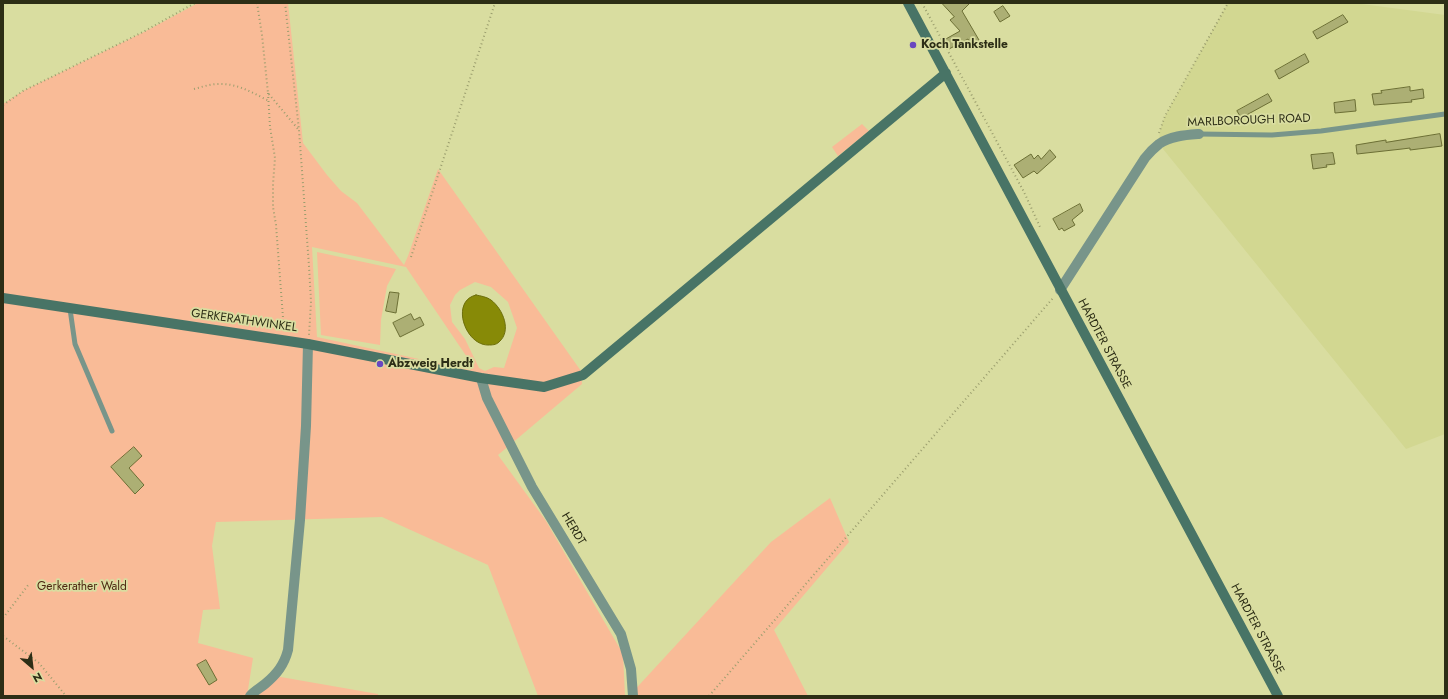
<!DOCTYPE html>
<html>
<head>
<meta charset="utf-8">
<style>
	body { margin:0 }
	#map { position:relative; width:1448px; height:699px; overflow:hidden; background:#d9dda0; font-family:Jost,sans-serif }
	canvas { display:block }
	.frame { position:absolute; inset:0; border:4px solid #2d2e16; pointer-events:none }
	.north { position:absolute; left:12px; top:647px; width:40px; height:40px; -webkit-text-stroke:3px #d9dda0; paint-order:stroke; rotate:152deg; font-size:11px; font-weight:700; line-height:16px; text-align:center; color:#2d2e16 }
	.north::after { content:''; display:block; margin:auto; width:14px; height:18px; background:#2d2e16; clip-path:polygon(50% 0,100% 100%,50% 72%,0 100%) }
</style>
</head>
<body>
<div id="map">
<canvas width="1448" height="699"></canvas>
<div class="frame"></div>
<div class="north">N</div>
</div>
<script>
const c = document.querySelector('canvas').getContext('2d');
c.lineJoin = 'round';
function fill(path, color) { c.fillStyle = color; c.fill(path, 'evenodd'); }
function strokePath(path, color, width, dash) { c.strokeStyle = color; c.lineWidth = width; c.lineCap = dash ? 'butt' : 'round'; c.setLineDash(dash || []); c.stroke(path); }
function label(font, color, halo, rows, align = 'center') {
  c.font = font + ' Jost,sans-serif'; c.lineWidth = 3.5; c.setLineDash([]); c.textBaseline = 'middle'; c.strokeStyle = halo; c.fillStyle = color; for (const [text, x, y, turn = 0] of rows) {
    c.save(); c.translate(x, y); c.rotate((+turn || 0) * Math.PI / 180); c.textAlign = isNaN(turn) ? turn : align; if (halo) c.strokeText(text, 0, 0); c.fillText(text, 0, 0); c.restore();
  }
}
fill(new Path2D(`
	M1228 3H1354L1445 15V434L1406 449 1159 144 1160 130 1165 116Z`), '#d2d791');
fill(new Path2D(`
	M198 3H288L303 143 327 175 341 191 357 203 404 265 408 256 438 169 581 371 582 384 498 455 546 521 623 654 625 696H538L488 565 382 517 216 522 212 546 220 609 203 610 198 643 253 658 247 696H3V104L23 91 144 32ZM312 247 406 267 473 366 470 370 317 337ZM475 282 491 287 508 302 517 328 504 368 494 367 485 371 479 368 465 339 452 322 450 305 455 295 460 290Z
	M862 124 869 131 838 156 832 147Z
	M317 252 396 269 387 286 381 320 380 345 321 335Z
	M830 498 849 542 774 630 808 696H629L771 542Z
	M275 676 378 694V696H250Z`), '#f9bb97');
const water = new Path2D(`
	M476 295C481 296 487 297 491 300 503 309 512 331 499 342 496 345 492 345 488 345 465 345 450 301 476 295Z`);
fill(water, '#878a07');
strokePath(water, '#6c6e0c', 1);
const building = new Path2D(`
	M942 3H970L962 11 979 40 971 44 968 39 949 49 944 40 960 31 950 20 954 17Z
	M1003 6 1010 16 1000 22 994 12Z
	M1343 15 1348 22 1317 39 1313 32Z
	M1305 54 1309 62 1279 79 1275 71Z
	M1410 87V91L1423 89 1424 98 1411 100 1412 102 1374 105 1372 94 1382 93 1381 91Z
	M1268 94 1272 101 1241 118 1237 111Z
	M1355 100 1356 111 1335 113 1334 103Z
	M1440 134 1442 146 1410 150V148L1402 149 1357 154 1356 145 1386 140V142Z
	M1050 150 1056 157 1037 174 1034 171 1023 178 1014 165 1031 154 1034 159 1038 155 1041 159Z
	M1333 153 1335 164 1326 165 1327 167 1313 169 1311 155Z
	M1080 204 1083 211 1072 220 1075 225 1064 231 1062 228 1059 230 1053 219Z
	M390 292 399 293 396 313 386 311Z
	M411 314 414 320 420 317 424 325 400 337 393 323Z
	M134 447 142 456 129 468 144 485 135 494 111 467Z
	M206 660 217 680 209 685 197 665Z`);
fill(building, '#acaf74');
strokePath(building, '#6c6f35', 1);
strokePath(new Path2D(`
	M257 3 262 35 268 93 298 129
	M285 3 299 130 309 266 311 302 309 335
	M922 3 1024 192 1040 227
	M194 89C202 87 210 84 218 84 237 83 253 93 269 101
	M268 93 270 127 275 158 273 184V207L276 225 284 331
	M3 105 23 91 143 32 195 3
	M1159 133 1165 116 1228 3
	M411 257 495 3
	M3 618 29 584
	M3 636 39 663 66 696
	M709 696 1053 298`), '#9b9e6e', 2, [1, 3]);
strokePath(new Path2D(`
	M1199 134 1272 135 1321 131 1445 114
	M70 309 75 344 112 431`), '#78958a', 5);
strokePath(new Path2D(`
	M1060 290 1145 158C1149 153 1154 148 1159 144 1170 136 1186 135 1199 134
	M481 378 487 398 532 487 621 634 631 669 633 696
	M250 696C254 691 260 688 265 684 277 674 284 665 288 650L300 520 306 426 308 344`), '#78958a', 10);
strokePath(new Path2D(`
	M908 3 1278 696
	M3 298 308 344 481 378 544 387 583 375 946 73`), '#487466', 10);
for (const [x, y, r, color] of [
	[913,45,4,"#6947c0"],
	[380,364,4,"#6947c0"]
]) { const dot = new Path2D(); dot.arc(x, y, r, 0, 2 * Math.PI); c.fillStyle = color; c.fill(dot); strokePath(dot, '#d9dda0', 1.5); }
label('bold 12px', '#2d2e16', '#d9dda0', [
	["Koch Tankstelle",921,45],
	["Abzweig Herdt",388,364]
], 'left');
label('12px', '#2d2e16', '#d9dda0', [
	["MARLBOROUGH ROAD",1249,121,-2],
	["GERKERATHWINKEL",244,321,8],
	["HARDTER STRASSE",1104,344,62],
	["HERDT",573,529,59],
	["HARDTER STRASSE",1257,629,62]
]);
label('12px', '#4f2a13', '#d9dda0', [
	["Gerkerather Wald",82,587]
]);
</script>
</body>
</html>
